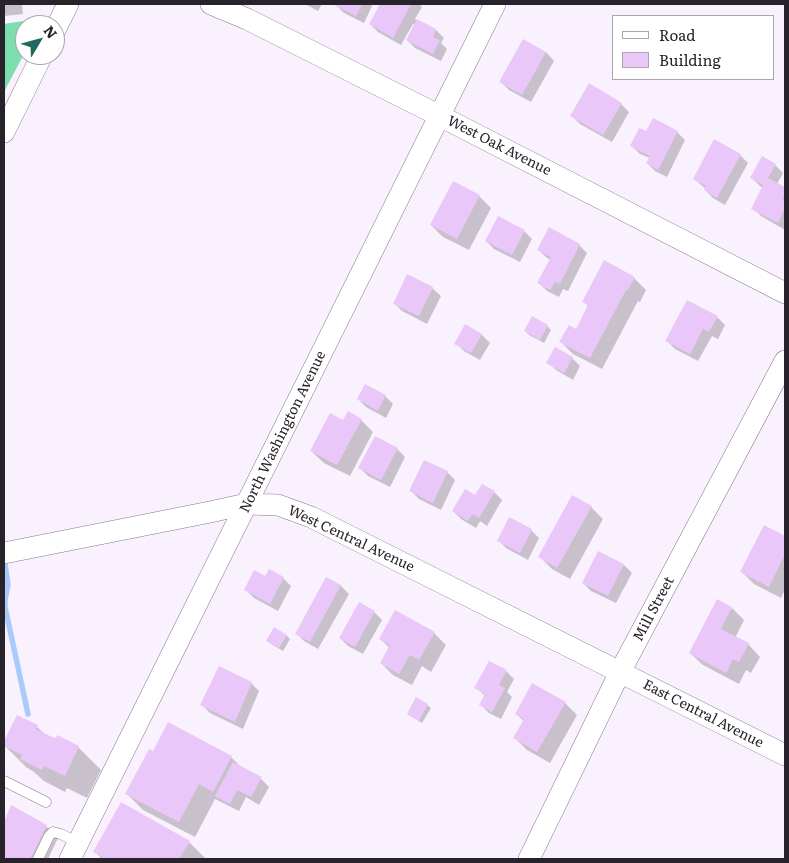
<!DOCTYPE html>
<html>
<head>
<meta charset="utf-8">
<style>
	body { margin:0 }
	#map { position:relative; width:789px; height:863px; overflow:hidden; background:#faf1fe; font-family:Literata,serif }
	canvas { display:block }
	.frame { position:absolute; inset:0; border:5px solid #28222a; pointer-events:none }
	.legend { position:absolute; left:612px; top:15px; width:162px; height:65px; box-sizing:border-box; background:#fff; border:1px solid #a9a7aa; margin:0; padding:6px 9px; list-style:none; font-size:15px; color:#28222a }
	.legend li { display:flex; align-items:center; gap:10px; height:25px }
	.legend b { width:25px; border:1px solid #a9a7aa }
	.north { position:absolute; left:15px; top:15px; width:50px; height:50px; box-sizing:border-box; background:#fff; border:1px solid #a9a7aa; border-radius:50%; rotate:53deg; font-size:14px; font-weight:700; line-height:20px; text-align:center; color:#28222a }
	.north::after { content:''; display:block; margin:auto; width:18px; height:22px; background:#22685c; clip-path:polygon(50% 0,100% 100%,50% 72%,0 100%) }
</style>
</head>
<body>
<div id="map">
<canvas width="789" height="863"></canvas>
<div class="frame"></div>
<ul class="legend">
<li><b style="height:6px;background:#fff"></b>Road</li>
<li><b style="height:14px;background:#eac7f9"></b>Building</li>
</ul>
<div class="north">N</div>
</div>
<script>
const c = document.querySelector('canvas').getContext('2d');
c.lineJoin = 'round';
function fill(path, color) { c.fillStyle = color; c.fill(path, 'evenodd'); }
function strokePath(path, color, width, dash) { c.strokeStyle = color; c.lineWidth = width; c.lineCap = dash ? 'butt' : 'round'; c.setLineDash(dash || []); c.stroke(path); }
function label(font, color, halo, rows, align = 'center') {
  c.font = font + ' Literata,serif'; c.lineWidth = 4; c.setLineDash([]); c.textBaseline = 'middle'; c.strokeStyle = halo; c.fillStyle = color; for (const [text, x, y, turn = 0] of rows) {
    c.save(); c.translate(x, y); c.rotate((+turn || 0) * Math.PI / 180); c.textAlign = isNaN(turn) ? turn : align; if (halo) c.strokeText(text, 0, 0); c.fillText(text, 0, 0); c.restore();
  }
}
fill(new Path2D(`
	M43 18 39 25H25V52L4 92V24Z`), '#7bdeac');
fill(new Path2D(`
	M4 4H22L23 14 4 16Z
	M305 4H322L318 11Z
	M337 4H370L372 6 364 23 344 13 336 5Z
	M381 4H419L422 7 415 19 436 30 444 38 441 43 447 49 441 61 415 48 407 40 415 25 413 24 401 45 378 32 370 24Z
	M546 52 554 61 531 102 509 90 501 82Z
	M621 104 629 112 612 142 580 124 572 116Z
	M677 132 685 140 667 177 655 171 647 163 650 158 640 154 632 146 647 133Z
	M740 155 748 163 725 205 713 198 705 190 706 189 694 179Z
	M775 165 783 173 777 184 785 188V230L761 216 753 208 763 188 760 186 752 178Z
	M479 196 491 208 469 250 443 237 431 225Z
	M524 231 532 239 520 262 494 249 486 241Z
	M579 245 587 253 568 291 563 289 559 297 547 291 539 283 551 260 547 258 539 250Z
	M407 276 432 288 441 296 427 324 402 311 394 303Z
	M634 278 646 290 640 302 638 301 602 369 573 354 561 342 576 331 589 307 584 302Z
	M717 317 725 325 718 339 712 336 698 361 675 349 667 341Z
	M466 326 482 335 490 343 480 360 464 351 456 343Z
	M547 326 551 330 544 343 529 335 525 331Z
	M572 358 580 366 573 380 556 370 548 362Z
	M385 396 393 404 386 418 366 407 358 399Z
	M361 420 373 432 350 476 324 463 311 451Z
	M397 449 405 457 390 487 368 476 360 468Z
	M447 472 455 480 441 510 419 499 411 491Z
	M494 492 502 500 487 526 480 521 476 528 461 519 453 511 476 497Z
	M591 507 603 519 570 579 552 569 540 557Z
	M764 526 785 537V590L781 598 754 584 742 572Z
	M531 530 539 538 528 560 506 548 498 540Z
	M624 565 632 573 616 603 591 591 583 583Z
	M266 577 283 578 291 586 278 611 254 598 246 590Z
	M327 579 341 586 349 594 318 649 304 641 296 633Z
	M732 608 744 620 735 638 748 644 760 657 751 673 746 670 739 684 703 665 690 653Z
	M374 612 382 620 363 654 348 646 340 638Z
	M275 629 287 636 290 639 283 651 271 644 268 640Z
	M434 633 446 645 431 672 422 666 412 685 393 675 381 663 390 648 380 639Z
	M506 671 514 679 507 692 512 697 501 719 489 713 481 705 485 696 476 687Z
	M251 683 259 691 243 729 210 713 202 705Z
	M565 703 577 715 550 763 527 750 515 738 524 721 516 714Z
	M427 705 431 708 422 723 412 717 408 714Z
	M18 717 37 727 46 735 78 747 101 770 87 798 67 788 65 792 44 781 34 772 26 767 4 745Z
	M231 757 242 768 261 779 269 787 259 805 246 797 239 811 215 799 195 837 143 810 127 794Z
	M12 807 46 826 58 838 48 859H4V843L5 841 4 840V825Z
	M189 842 205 858 204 859H102L94 851Z`), '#0003');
strokePath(new Path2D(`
	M4 558 8 585 5 600V607L28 714`), '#aacafb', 5.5);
fill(new Path2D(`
	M335 4H362L356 16 334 5Z
	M380 4H411L393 38 369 24Z
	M417 19 436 29 433 37 440 40 433 54 406 40Z
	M523 39 546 52 522 95 499 82Z
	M589 83 622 103 603 135 570 116Z
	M653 118 678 131 658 170 646 163 650 156 630 146 639 128 646 131Z
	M714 139 741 154 717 198 704 190 706 186 693 179Z
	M762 156 776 164 768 178 785 187V194L782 199 785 201V208L778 223 751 209 763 185 750 178Z
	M453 181 480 195 457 239 430 225Z
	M498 216 525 230 512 255 485 241Z
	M549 227 580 244 560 284 555 282 550 290 537 283 551 257 537 250Z
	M604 260 635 277 628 290H626L590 358 559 342 569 325 576 329 588 305 582 302Z
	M407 274 433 287 419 316 393 304Z
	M687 300 718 316 709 332 703 329 690 354 665 341Z
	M532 316 548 325 540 340 524 331Z
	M465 324 482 334 471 353 454 344Z
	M555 347 573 357 564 373 546 363Z
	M365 384 386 395 378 411 357 399Z
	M348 411 362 419 337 465 310 451 330 413 343 420Z
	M375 436 398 448 381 480 358 468Z
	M424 460 448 471 433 503 409 491Z
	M482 484 495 491 479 518 472 514 468 521 452 511 465 489 475 495Z
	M572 495 592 506 557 568 538 557Z
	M509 517 532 529 520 553 497 541Z
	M764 525 785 536V539L783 544 785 545V554L769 587 740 572Z
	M598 551 624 564 608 596 582 583Z
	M269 569 284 577 270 604 244 590 254 570 265 576Z
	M326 577 341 585 310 642 295 634Z
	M717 599 732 607 721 629 749 643 739 662 733 659 726 673 689 653Z
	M359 602 375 611 355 647 339 638Z
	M395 610 435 632 419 660 410 655 399 674 380 663 390 645 379 639Z
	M274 627 287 635 279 648 266 641Z
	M489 661 507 670 499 685 505 688 492 712 479 705 485 694 474 688Z
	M219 666 252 682 235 722 200 705Z
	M532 683 566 702 537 752 513 738 524 719 515 714Z
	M416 697 428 704 419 721 407 714Z
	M17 715 38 725 36 729 56 739 57 735 79 746 65 776 44 766 42 770 20 759 22 755 4 746V741Z
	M168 722 232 756 213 792 199 784 179 822 125 794 149 749 153 751Z
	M233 762 262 777 251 797 237 790 230 804 215 796Z
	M121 802 190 841 179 859H106L93 852Z
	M11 805 47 825 30 859H4V822Z`), '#eac7f9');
const lane = new Path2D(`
	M4 781 46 802
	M38 859 49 836 53 832 61 834 78 843`);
const street = new Path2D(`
	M211 4 247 19 440 116 785 293
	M55 30 68 4
	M4 132 42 55
	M4 553 205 513 247 504 278 505 311 517 785 755
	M70 859 495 4
	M529 859 620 672 785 361`);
strokePath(lane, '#86788b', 11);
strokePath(street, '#86788b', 22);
strokePath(lane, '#fff', 10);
strokePath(street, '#fff', 21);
label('14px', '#28222a', '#fff', [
	["West Oak Avenue",499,146,27],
	["North Washington Avenue",283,432,-64],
	["West Central Avenue",351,539,25],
	["Mill Street",654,609,-62],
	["East Central Avenue",703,714,27]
]);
</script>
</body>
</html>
